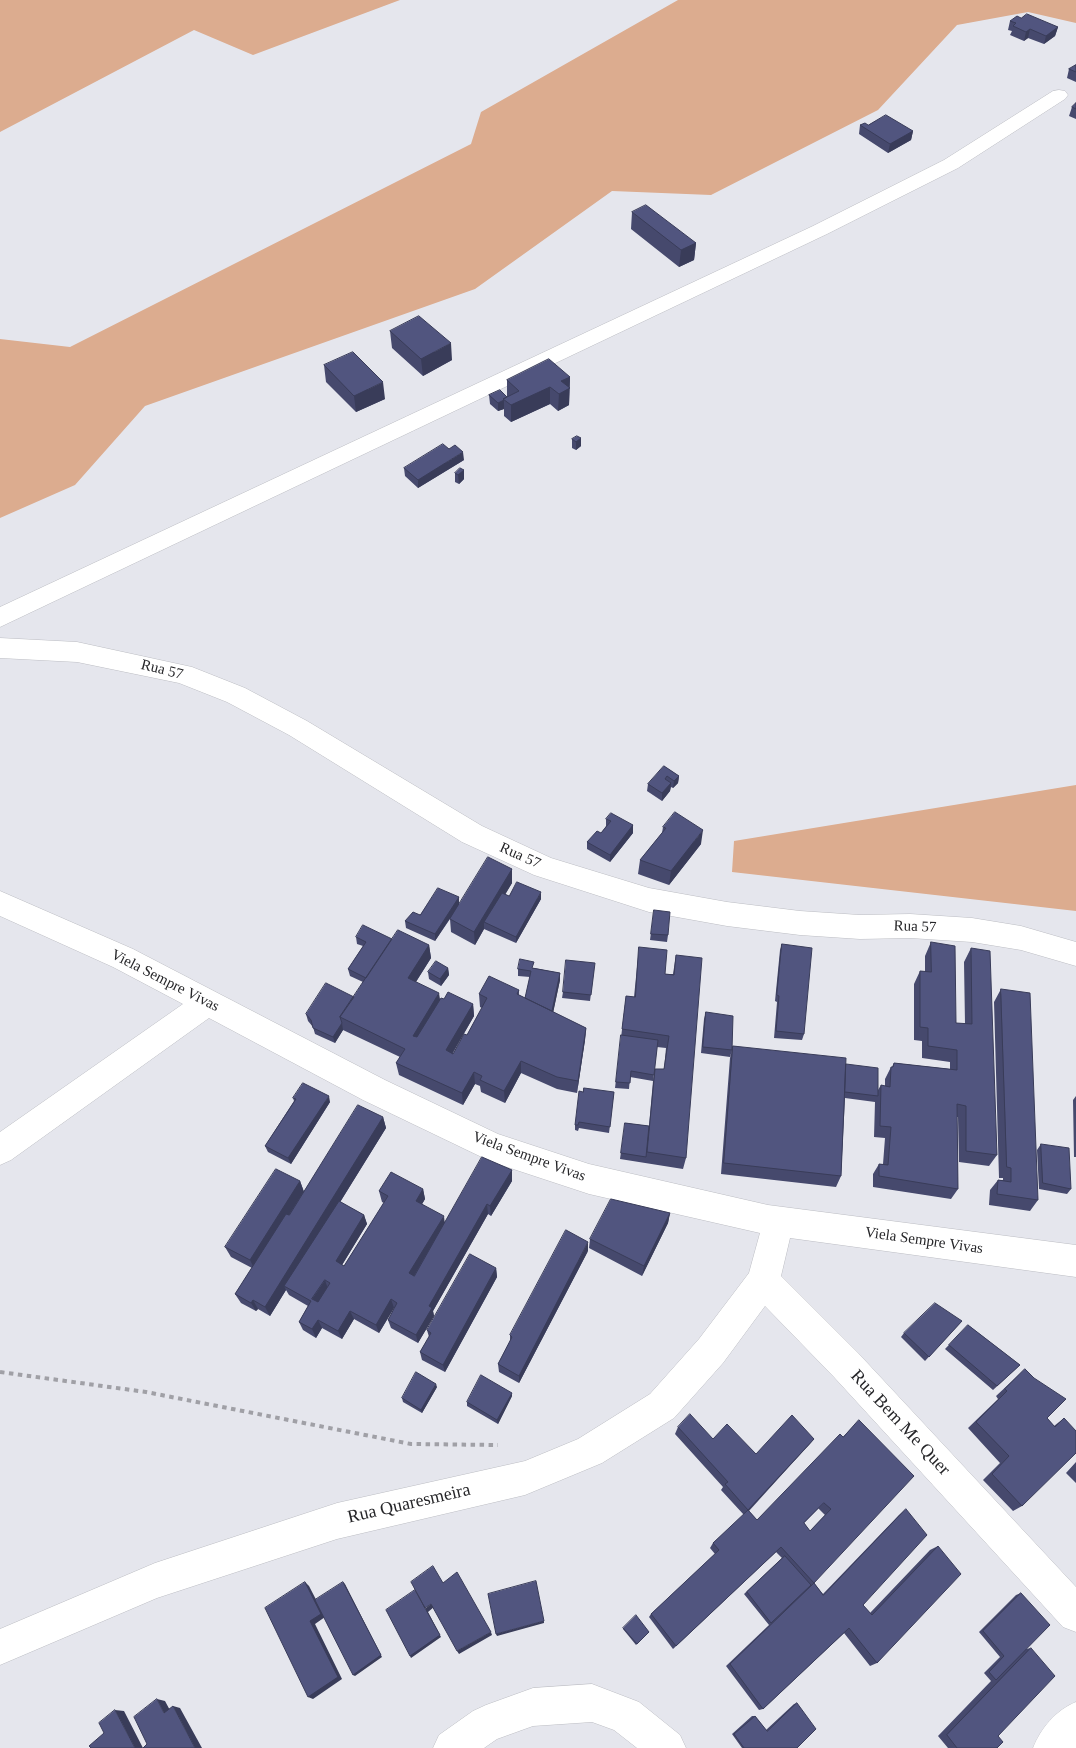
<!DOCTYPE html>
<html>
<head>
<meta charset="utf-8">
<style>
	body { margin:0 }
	canvas { display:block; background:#e5e6ed }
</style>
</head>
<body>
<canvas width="1076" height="1748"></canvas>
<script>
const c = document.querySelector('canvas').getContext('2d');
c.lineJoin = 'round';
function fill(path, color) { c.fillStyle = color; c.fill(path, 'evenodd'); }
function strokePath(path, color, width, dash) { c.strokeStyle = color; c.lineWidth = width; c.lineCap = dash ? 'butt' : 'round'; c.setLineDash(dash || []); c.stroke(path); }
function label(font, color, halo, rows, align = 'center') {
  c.font = font + ' "Times New Roman",serif'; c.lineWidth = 5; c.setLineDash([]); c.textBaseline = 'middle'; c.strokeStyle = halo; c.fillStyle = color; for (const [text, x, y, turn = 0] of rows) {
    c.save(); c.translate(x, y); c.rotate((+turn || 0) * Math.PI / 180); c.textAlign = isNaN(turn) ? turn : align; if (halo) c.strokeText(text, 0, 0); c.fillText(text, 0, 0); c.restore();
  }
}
fill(new Path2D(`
	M0 0H400L253 55 194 30 0 132Z
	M678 0H1076V23L1028 12 957 25 878 110 711 195 612 191 475 289 145 406 75 485 0 518V339L70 347 471 144 481 112Z
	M1076 785V911L732 872 734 841Z`), '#dcac8f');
const street = new Path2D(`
	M1059 90 1065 91 1068 95 1065 99 958 168 827 234 0 627V607L813 226 944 160 1053 91Z
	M0 638 77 642 192 667 245 688 307 721 482 826 551 858 649 888 727 902 800 911 860 915 910 914 972 918 1021 926 1076 942V966L1021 950 972 942 910 938 860 939 800 935 727 926 649 912 534 875 462 842 289 735 227 702 179 683 77 662 0 658Z
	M0 891 133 949 385 1080 498 1134 589 1164 768 1205 1076 1245V1277L790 1238 781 1276 858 1353 1076 1587V1632L1063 1627 834 1377 765 1306 723 1363 674 1418 602 1463 525 1495 337 1539 157 1598 0 1665V1629L155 1563 337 1503 525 1461 578 1439 650 1394 699 1339 749 1273 760 1233 589 1194 492 1162 363 1100 209 1018 11 1160 0 1165V1132L183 1004 113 967 0 916Z
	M592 1684 639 1702 680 1735 686 1748H637L614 1730 592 1722 533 1726 497 1739 484 1748H433L439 1735 473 1711 486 1705 533 1688Z
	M1076 1702V1748H1033C1041 1728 1056 1710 1076 1702Z`);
strokePath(street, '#bcbdc3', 1);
strokePath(new Path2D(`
	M0 1372 146 1392 411 1444 498 1445`), '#a0a0a6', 4, [4.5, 4.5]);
fill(street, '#fff');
fill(new Path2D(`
	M1021 18 1058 27 1055 36 1044 44 1028 38 1024 41 1010 35 1012 31 1008 30 1010 21Z
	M1076 65V82L1067 78 1069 69Z
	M1076 103V119L1069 116 1072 107Z
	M860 125H868L913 131 911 140 888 153 859 134Z
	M632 212 696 243 694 260 679 267 631 229Z
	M390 331 452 360 423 376 392 348Z
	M324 365 385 399 356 412 326 382Z
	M570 377 569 405 558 411 550 404 511 422 504 416V409L498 411 490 404 489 395 507 397V380Z
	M581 438V446L576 450 572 448V439Z
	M464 460 418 488 405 476 404 468Z
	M464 470V479L459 484 455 482V473Z
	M664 766 679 776 678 783 673 788 671 787 670 791 662 801 647 791 648 784Z
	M606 819 633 825V833L610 862 587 849V842L601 833 606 826Z
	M663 827 701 844 669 885 638 874 640 860 662 833Z
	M512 869V883L505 894 509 896 541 899 516 943 484 929 475 945 451 932 450 919 435 941 406 928 405 921 459 897V904Z
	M654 910 668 935 667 942 650 940Z
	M356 937 392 939 429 945 431 958 416 982 440 999 473 1004 474 1016 453 1053V1054L467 1035 482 1008 480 1007 479 994 519 990V995L525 998 530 977 518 976V969L534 968 560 973V980L553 1012 586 1028 585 1040 577 1093 557 1089 521 1073 505 1103 481 1092 480 1086 475 1084 463 1105 399 1075 396 1063 400 1057 343 1030 335 1043 315 1034 313 1027 308 1021 306 1014 354 997 363 982 350 976 348 969 363 946 357 944Z
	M931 942 956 1023 965 1024 964 962 971 948 997 1155 989 1166 959 1162 958 1117H957L958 1189 951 1199 873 1187V1174L879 1164H883L885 1138 874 1137 875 1102 845 1098 841 1176 836 1187 721 1174 730 1058 733 1046 846 1064 878 1090 881 1085 885 1086V1079L891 1067H892L894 1063 950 1069V1062L922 1058V1041L914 1040V984L920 971 925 972V956Z
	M782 944 804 1034 802 1040 774 1038 777 1002 775 1001 780 950Z
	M639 947 665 974H673L676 955 686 1158 683 1169 620 1159 625 1123 649 1126 653 1081 655 1069H664L666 1048 657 1047 653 1081 630 1077 629 1089 615 1088 626 996 634 997Z
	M448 968 449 975 441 986 429 979 428 972Z
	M594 970 590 1001 562 998 563 992Z
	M1001 989 1038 1200 1030 1211 989 1205 990 1190 998 1180H1003V1178H999L994 1002Z
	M706 1012 732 1050 730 1057 701 1053 704 1019Z
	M583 1092H614L609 1133 579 1128 578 1131 575 1130V1125Z
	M1076 1096V1157H1074L1073 1100Z
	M293 1098 330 1102 291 1164 268 1152 265 1146 294 1101Z
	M383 1117 386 1128 340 1202 364 1215 367 1224 342 1265 344 1266 384 1203 382 1202 379 1191 423 1189 425 1199 422 1204 445 1222 512 1170V1181L491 1216 488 1214 433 1311 434 1316 418 1343 391 1328 388 1320 395 1308H394L379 1333 354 1319 342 1339 322 1328 316 1338 303 1330 299 1322 308 1306 289 1295 286 1290 270 1316 258 1309 256 1311 241 1303 235 1294 252 1268 231 1257 225 1247 300 1181 304 1192Z
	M1041 1144 1071 1189 1067 1194 1039 1189 1037 1150Z
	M670 1213 668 1223 642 1276 589 1248 590 1239Z
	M588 1251 519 1383 499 1372 498 1364 510 1341V1335Z
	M496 1268 497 1277 445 1372 422 1360 420 1352 429 1337 427 1330Z
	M962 1321 925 1361 901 1337 904 1333Z
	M968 1325 1020 1365 993 1390 945 1349Z
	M1025 1369 1047 1418 1054 1426 1064 1418 1022 1506 1013 1511 983 1480 1000 1463 968 1428 998 1399 996 1396Z
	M437 1387 422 1413 403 1402 402 1398Z
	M512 1396 498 1424 467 1406V1402Z
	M859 1420 814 1583 811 1585 814 1583 823 1594 899 1515 906 1509 863 1605 870 1613 930 1550 938 1546 877 1663 870 1666 844 1633 763 1709 759 1710 726 1666 769 1625 744 1594 782 1558 776 1552 673 1649 649 1617 651 1614 715 1554 710 1548 713 1543 744 1515 721 1490 723 1487 675 1434 678 1427 713 1439 756 1454 814 1439 749 1511 757 1520 843 1437ZM818 1508 825 1515 810 1531 804 1523Z
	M1076 1462V1483L1066 1473Z
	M1021 1593 1026 1649 1031 1648 998 1736V1748H948L938 1736 991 1681 984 1673 1000 1657 979 1632 1016 1595Z
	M623 1628 649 1632 636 1645 623 1629Z
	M797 1703V1748H742L732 1734 752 1716H755L766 1730 794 1704Z`), '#46496d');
fill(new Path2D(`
	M1058 27 1055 36 1044 44 1046 36Z
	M1030 29 1028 38 1024 41 1026 32Z
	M913 131 911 140 888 153 890 144Z
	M696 243 694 260 679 267 681 250Z
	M451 343 452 360 423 376 421 359Z
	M570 377 569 405 558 411 559 394 561 381Z
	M383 382 385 399 356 412 354 396Z
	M550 387V404L511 422V405Z
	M504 400V409L498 411V403Z
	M581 438V446L576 450V442Z
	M463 452 464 460 418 488V480Z
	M464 470V479L459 484 458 475Z
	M679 776 678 783 673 788 674 781Z
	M671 783 670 791 662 801V793Z
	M633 825V833L610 862V855Z
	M703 830 701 844 669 885 671 871Z
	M512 869V883L488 924 484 922V929L475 945 474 932Z
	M541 892V899L516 943V937Z
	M459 897V904L435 941V934Z
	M429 945 431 958 410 991 408 978Z
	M448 968 449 975 441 986 440 979Z
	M560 973V980L551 1023V1017Z
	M439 993 441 1006 415 1048 413 1036Z
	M473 1004 474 1016 447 1062 446 1050Z
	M342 1023 343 1030 335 1043 333 1037Z
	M586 1028 585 1040 577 1093 578 1081Z
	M521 1061V1073L505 1103 504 1091Z
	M474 1072 475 1084 463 1105 462 1093Z
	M329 1096 330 1102 291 1164 288 1158Z
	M383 1117 386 1128 287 1288 284 1286 286 1290 270 1316 265 1307Z
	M512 1170V1181L491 1216 490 1206Z
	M300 1181 304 1192 255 1270 250 1260Z
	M423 1189 425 1199 418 1211 416 1201Z
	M487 1204 488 1214 433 1311 434 1316 418 1343 416 1335 429 1306Z
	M670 1213 668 1223 642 1276 644 1266Z
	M364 1215 367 1224 339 1270 336 1261Z
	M444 1216 445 1226 411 1282 409 1273Z
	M588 1242V1251L519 1383V1376Z
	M496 1268 497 1277 445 1372 443 1365Z
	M325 1280 328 1289 317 1307 312 1299Z
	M391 1299 394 1308 379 1333 376 1325Z
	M253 1300 258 1309 256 1311 251 1303Z
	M350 1311 354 1319 342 1339 338 1331Z
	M318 1320 322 1328 316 1338 312 1329Z
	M436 1384 437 1387 422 1413 421 1410Z
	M512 1393V1396L498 1424 497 1420Z
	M814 1439 809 1445 744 1515 748 1510Z
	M305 1582 309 1586 325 1617 315 1624 342 1679 313 1699 308 1697 310 1621Z
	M343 1582 345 1584 382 1657 355 1676 353 1675Z
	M431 1604 434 1607 428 1612 441 1637 411 1658 410 1656 426 1608Z
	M544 1621V1623L497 1636 496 1634Z
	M491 1632 492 1635 459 1654 457 1651Z
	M157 1699 165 1701 172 1714 164 1713Z
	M173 1706 180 1708 202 1748H195Z
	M115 1710 124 1711 143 1748H135Z`), '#393c59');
const building = new Path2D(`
	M1027 14 1058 27 1046 36 1030 29 1026 32 1013 26 1016 23 1010 21 1017 16 1021 18Z
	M1076 65V72L1069 69Z
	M1076 103V109L1072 107Z
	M886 115 913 131 890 144 860 125 865 123 868 125Z
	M646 205 696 243 681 250 632 212Z
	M419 316 451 343 421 359 390 331Z
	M353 352 383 382 354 396 324 365Z
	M549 359 570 377 561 381 570 388 559 394 550 387 511 405 503 399 519 391 507 380Z
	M500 390 507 397 503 399 504 400 498 403 489 395Z
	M577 436 581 438 576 442 572 439Z
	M443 444 449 449 455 445 463 452 418 480 404 468Z
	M460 468 464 470 458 475 455 473Z
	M664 766 679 776 674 781 667 776 665 779 671 783 662 793 648 784Z
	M675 812 703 830 671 871 640 860 666 828 663 827Z
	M611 813 633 825 610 855 587 842 597 831 601 833 611 821 606 819Z
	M488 857 512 869 474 932 450 919Z
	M517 882 541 892 516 937 484 922 502 893 509 896Z
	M438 888 459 897 435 934 405 921 413 912 420 915Z
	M654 910 670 912 668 935 651 934Z
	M363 925 392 939 366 978 348 969 366 942 356 937Z
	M398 930 429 945 408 978 439 993 413 1036 417 1037 441 998 444 999 448 992 473 1004 446 1050 453 1054 464 1034 467 1035 487 998 479 994 489 976 519 990 517 994 586 1028 578 1081 557 1077 521 1061 504 1091 480 1080 482 1076 474 1072 462 1093 396 1063 405 1049 340 1017Z
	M931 942 955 946 956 1023 972 1024 971 948 990 951 997 1155 966 1151V1106L957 1104 958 1189 879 1176V1164L888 1165 891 1127 880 1126 881 1085 890 1087 891 1067H893L894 1063 957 1070V1050L928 1046V1028L920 1027V971L931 972Z
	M782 944 812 948 804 1034 776 1031 779 996 777 995Z
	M639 947 667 950 665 974 674 975 676 955 702 958 686 1158 647 1152 655 1069H664L669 1036 622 1029 626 996 635 997Z
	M520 959 534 962 532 968 560 973 552 1011 525 998 531 971 518 969Z
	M566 960 595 963 591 995 563 992Z
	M436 961 448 968 440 979 428 972Z
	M326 983 354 997 340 1017 342 1023 333 1037 313 1028 311 1020 306 1014Z
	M1001 989 1030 993 1038 1200 997 1194 998 1180 1011 1182V1168L1007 1167Z
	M706 1012 733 1016 732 1050 703 1047Z
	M621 1035 658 1040 654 1075 631 1071 630 1083 616 1082Z
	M733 1046 846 1058 841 1176 724 1163Z
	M846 1064 878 1068V1096L845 1092Z
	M303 1083 329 1096 288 1158 265 1146 296 1099 293 1098Z
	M584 1088 614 1092 610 1127 579 1122 578 1125H575L579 1091 583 1092Z
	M358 1105 383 1117 265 1307 253 1300 251 1303 235 1294 286 1214 289 1215Z
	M625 1123 649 1126 646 1157 621 1153Z
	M1041 1144 1069 1148 1071 1189 1043 1183Z
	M482 1157 512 1170 490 1206 487 1204 429 1306 432 1308 416 1335 388 1320 397 1303 391 1299 376 1325 350 1311 338 1331 318 1320 312 1329 299 1322 311 1301 284 1286 339 1201 364 1215 336 1261 344 1266 388 1196 379 1191 391 1172 423 1189 416 1201 444 1216 409 1273 414 1276ZM325 1280 330 1283 318 1302 312 1299Z
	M276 1169 300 1181 250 1260 225 1247Z
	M611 1199 670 1213 644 1266 590 1239Z
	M566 1230 588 1242 519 1376 498 1364 512 1337 510 1335Z
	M470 1254 496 1268 443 1365 420 1352 431 1333 427 1330Z
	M935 1303 962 1321 929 1357 904 1333Z
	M968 1325 1020 1365 997 1386 949 1345Z
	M1025 1369 1034 1378 1066 1399 1047 1418 1055 1427 1064 1418 1076 1431V1453L1022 1506 992 1474 1009 1456 976 1422 1007 1391 1005 1389Z
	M416 1372 436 1384 421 1410 402 1398Z
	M481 1375 512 1393 497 1420 467 1402Z
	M690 1414 713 1439 727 1424 756 1454 792 1415 814 1439 748 1510 725 1484 728 1482 678 1427Z
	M859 1420 914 1476 814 1583 781 1547 676 1646 651 1614 719 1550 713 1543 748 1510 757 1520 840 1434 843 1437ZM824 1503 831 1509 810 1531 804 1523Z
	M906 1509 927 1535 863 1605 872 1615 938 1546 961 1574 877 1663 849 1628 763 1709 730 1664 814 1583 823 1595Z
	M785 1556 811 1585 771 1623 747 1592Z
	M433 1566 443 1583 457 1572 491 1632 457 1651 431 1604 425 1608 411 1582Z
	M536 1581 544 1621 496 1634 488 1594Z
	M305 1582 321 1614 310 1621 338 1677 308 1697 265 1608Z
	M343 1582 381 1655 353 1675 315 1600Z
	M415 1590 440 1635 410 1656 386 1610Z
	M1021 1593 1050 1625 996 1680 989 1672 1004 1656 983 1631Z
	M636 1615 649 1632 637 1644 623 1628Z
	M1031 1648 1055 1676 998 1736 1003 1742 997 1748H998H957L947 1735Z
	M157 1699 164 1713 173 1706 195 1748H143L147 1744 134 1717Z
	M797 1703 816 1729 797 1748H744L734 1734 755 1716 767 1731Z
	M115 1710 135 1748H91L89 1746 104 1733 99 1723Z`);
fill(building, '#51557f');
strokePath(building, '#393c59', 1);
label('15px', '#262629', '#fff', [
	["Rua 57",162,670,14],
	["Rua 57",520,856,24],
	["Rua 57",915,927,2],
	["Viela Sempre Vivas",165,981,27],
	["Viela Sempre Vivas",529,1157,20],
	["Viela Sempre Vivas",924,1241,8]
]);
label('18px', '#262629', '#fff', [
	["Rua Bem Me Quer",900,1423,47],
	["Rua Quaresmeira",409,1504,-13]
]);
</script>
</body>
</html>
